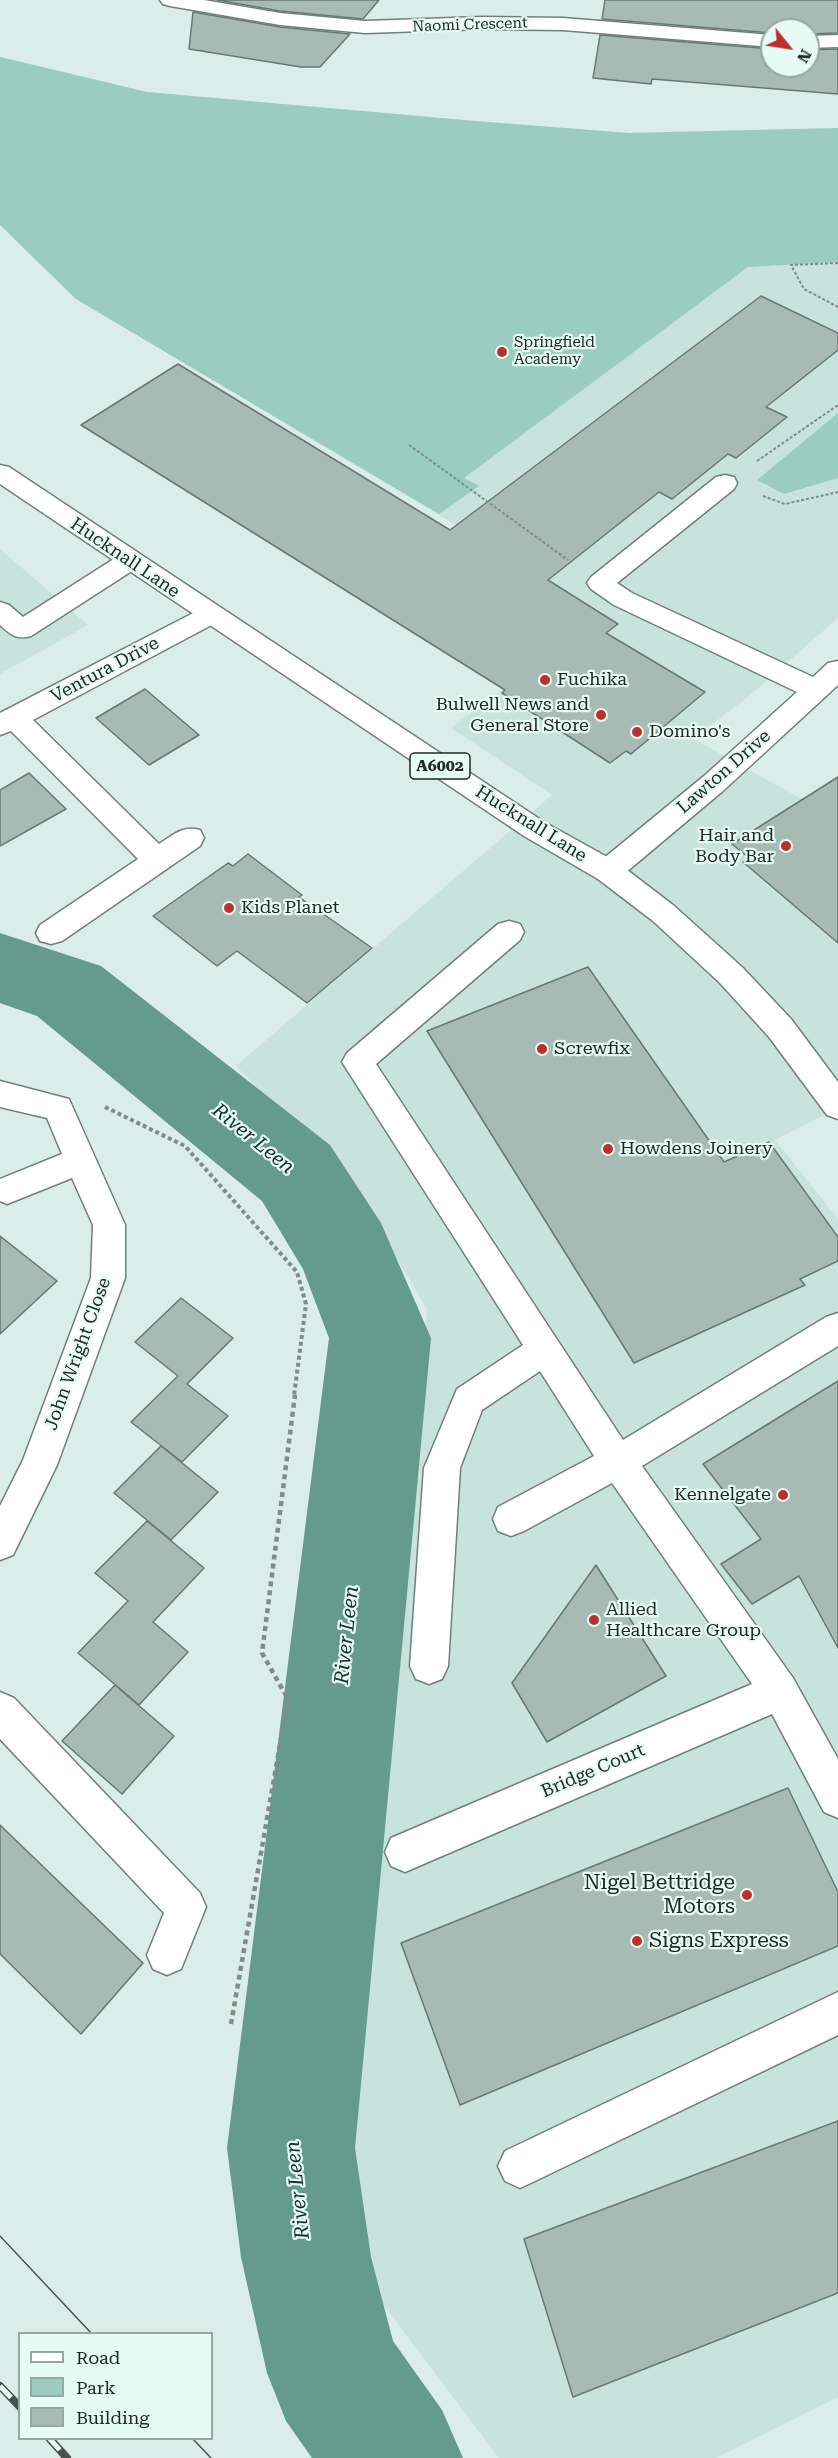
<!DOCTYPE html>
<html>
<head>
<meta charset="utf-8">
<style>
	body { margin:0 }
	#map { position:relative; width:838px; height:2458px; overflow:hidden; background:#daede8; font-family:"Roboto Serif",serif }
	canvas { display:block }
	.legend { position:absolute; left:18px; top:2332px; width:195px; height:108px; box-sizing:border-box; background:#e7fbf5; border:2px solid #98a7a2; margin:0; padding:8px 10px; list-style:none; font-size:18px; color:#212926 }
	.legend li { display:flex; align-items:center; gap:12px; height:30px }
	.legend b { width:30px; border:2px solid #98a7a2 }
	.north { position:absolute; left:760px; top:18px; width:60px; height:60px; box-sizing:border-box; background:#e7fbf5; border:2px solid #98a7a2; border-radius:50%; rotate:120deg; font-size:16px; font-weight:700; line-height:24px; text-align:center; color:#212926 }
	.north::after { content:''; display:block; margin:auto; width:21px; height:27px; background:#bd2f2d; clip-path:polygon(50% 0,100% 100%,50% 72%,0 100%) }
</style>
</head>
<body>
<div id="map">
<canvas width="838" height="2458"></canvas>
<ul class="legend">
<li><b style="height:8px;background:#fff"></b>Road</li>
<li><b style="height:16px;background:#9accbf"></b>Park</li>
<li><b style="height:16px;background:#a7bab4"></b>Building</li>
</ul>
<div class="north">N</div>
</div>
<script>
const c = document.querySelector('canvas').getContext('2d');
c.lineJoin = 'round';
function fill(path, color) { c.fillStyle = color; c.fill(path, 'evenodd'); }
function strokePath(path, color, width, dash) { c.strokeStyle = color; c.lineWidth = width; c.lineCap = dash ? 'butt' : 'round'; c.setLineDash(dash || []); c.stroke(path); }
function label(font, color, halo, rows, align = 'center') {
  c.font = font + ' "Roboto Serif",serif'; c.lineWidth = 4.5; c.setLineDash([]); c.textBaseline = 'middle'; c.strokeStyle = halo; c.fillStyle = color; for (const [text, x, y, turn = 0] of rows) {
    c.save(); c.translate(x, y); c.rotate((+turn || 0) * Math.PI / 180); c.textAlign = isNaN(turn) ? turn : align; if (halo) c.strokeText(text, 0, 0); c.fillText(text, 0, 0); c.restore();
  }
}
fill(new Path2D(`
	M0 57 147 92 475 121 629 133 838 128V618L749 696 693 739 838 819V1108L775 1140 838 1219V2397L716 2458H499L362 2276 342 2153 420 1396 427 1309 352 1183 236 1066 552 795 451 728 604 613 76 299 0 225Z
	M0 549 88 625 0 674Z`), '#c7e3db');
fill(new Path2D(`
	M0 57 147 92 475 121 629 133 838 128V262L748 267 464 478 479 486 439 514 76 299 0 225Z
	M838 413V478L784 494 757 480Z`), '#9accbf');
fill(new Path2D(`
	M0 933 101 966 330 1145 381 1223 431 1338 355 2148 371 2257 393 2341 442 2410 463 2458H312L286 2421 267 2373 241 2257 227 2148 329 1338 303 1269 262 1201 37 1016 0 1003Z`), '#649b8d');
const building = new Path2D(`
	M217 0H379L363 19 280 11Z
	M605 0H838V33L808 34V30H772V33L602 19Z
	M193 12 280 27 350 34 320 67H301L189 49Z
	M600 35 772 49V66H808V50L838 49V94L652 79 651 84 593 78Z
	M761 296 838 333V350L766 407 787 417 736 458 728 454 672 499 659 492 548 580 618 624 606 633 705 692 631 754 626 751 610 763 502 693 505 690 81 425 178 364 450 530Z
	M145 689 199 735 149 765 96 718Z
	M29 773 66 809 0 846V790Z
	M838 777V943L743 862 749 858 732 844Z
	M248 854 302 895 299 897 372 948 307 1003 237 951 217 966 153 916 228 863 233 866Z
	M588 967 724 1162 769 1142 838 1237V1261L800 1279 805 1285 634 1363 427 1031Z
	M0 1236 57 1281 0 1334Z
	M181 1298 233 1338 187 1384 228 1416 182 1462 131 1422 178 1376 135 1342Z
	M838 1381V1648L799 1576 752 1604 721 1564 761 1539 703 1464Z
	M161 1446 218 1492 171 1540 114 1493Z
	M147 1521 204 1568 153 1622 188 1652 139 1705 78 1653 128 1601 95 1573Z
	M596 1565 666 1676 547 1742 512 1683Z
	M115 1685 174 1736 122 1794 62 1741Z
	M788 1788 838 1892V1946L460 2105 401 1943Z
	M0 1825 143 1963 81 2034 0 1954Z
	M838 2121V2293L573 2397 524 2239Z`);
fill(building, '#a7bab4');
strokePath(building, '#687974', 1.5);
const minor = new Path2D(`
	M160 0H204L280 13 365 21 483 17 563 18 772 35V47L563 30 483 29 365 33 280 25 170 6 163 4Z
	M838 35V47L808 48V36Z
	M725 475 734 477 737 483 734 489 617 583 632 593 813 677 828 663 838 661V685L724 790 618 879 608 882 598 879 593 871 598 863 704 776 797 692 614 605 591 589 587 583 591 577 716 477Z
	M129 553 138 555 142 561 138 567 31 636C17 640 11 635 0 625V602L9 605 23 617 120 555Z
	M210 606 219 609 223 615 219 621 33 720 159 844C173 835 183 825 200 830L204 838 200 846 62 941 51 944 40 941 36 933 40 925 138 859 11 731 0 735V713L201 609Z
	M509 921 520 924 524 932 520 940 376 1064 623 1440 826 1317 838 1313V1346L642 1466 793 1678 838 1759V1818L824 1812 772 1714 405 1872 391 1866 385 1852 391 1838 752 1684 612 1483 524 1531 511 1536 498 1531 493 1519 498 1507 594 1456 540 1371 482 1410 460 1468 448 1666 442 1679 429 1684 416 1679 410 1666 424 1468 457 1389 523 1345 342 1062 347 1053 498 924Z
	M0 1081 69 1099 125 1225V1278L57 1465 13 1555 0 1560V1506L23 1460 91 1278 93 1225 72 1178 7 1204 0 1201V1179L62 1154 47 1118 0 1107Z
	M0 1692 14 1698 200 1893 206 1907 181 1969 167 1975 153 1969 147 1955 164 1913 0 1739Z
	M838 1992V2035L535 2181 520 2188 505 2181 498 2166 505 2151Z`);
const major = new Path2D(`
	M0 465 9 467 544 822 618 863 673 905 742 967 791 1019 838 1082V1119L827 1115 769 1037 720 983 653 921 598 879 524 836 0 484Z`);
strokePath(minor, '#6f807b', 3);
strokePath(major, '#6f807b', 3);
strokePath(new Path2D(`
	M838 263 791 265 804 289 838 307
	M409 445 568 560
	M757 461 838 405
	M763 496 785 504 838 492`), '#7f8c88', 2, [3, 2]);
strokePath(new Path2D(`
	M105 1107 185 1146 297 1272 306 1304 294 1396`), '#7f8c88', 4, [4, 3]);
strokePath(new Path2D(`
	M231 2024 288 1699 262 1653 295 1395`), '#7f8c88', 4.5, [5, 4]);
fill(minor, '#fff');
fill(major, '#fff');
strokePath(new Path2D(`
	M0 2236 92 2334
	M192 2438 211 2458`), '#47514e', 1.5);
const rail = new Path2D(`
	M0 2386 20 2407
	M49 2438 67 2458`);
strokePath(rail, '#47514e', 8);
strokePath(rail, '#e7fbf5', 5, [16]);
for (const [x, y, r, color] of [
	[502,352,6,"#bd2f2d"],
	[545,680,6,"#bd2f2d"],
	[601,715,6,"#bd2f2d"],
	[637,732,6,"#bd2f2d"],
	[786,846,6,"#bd2f2d"],
	[229,908,6,"#bd2f2d"],
	[542,1049,6,"#bd2f2d"],
	[608,1149,6,"#bd2f2d"],
	[783,1495,6,"#bd2f2d"],
	[594,1620,6,"#bd2f2d"],
	[747,1895,6,"#bd2f2d"],
	[637,1941,6,"#bd2f2d"]
]) { const dot = new Path2D(); dot.arc(x, y, r, 0, 2 * Math.PI); c.fillStyle = color; c.fill(dot); strokePath(dot, '#e7fbf5', 2); }
label('15px', '#212926', '#e7fbf5', [
	["Naomi Crescent",470,25,-2]
]);
label('15px', '#212926', '#e7fbf5', [
	["Springfield",514,343],
	["Academy",514,360]
], 'left');
for (const [x, y, w] of [
	[440,766,60]
]) { const box = new Path2D(); box.roundRect(x - w / 2, y - 13, w, 26, 4.5); c.fillStyle = '#e7fbf5'; c.fill(box); strokePath(box, '#212926', 1.5); }
label('bold 16px', '#212926', null, [
	["A6002",440,766]
]);
label('18px', '#212926', '#e7fbf5', [
	["Hucknall Lane",125,558,34],
	["Ventura Drive",105,670,-28],
	["Lawton Drive",724,772,-41],
	["Hucknall Lane",531,824,32],
	["John Wright Close",78,1354,-70],
	["Bridge Court",593,1771,-23]
]);
label('18px', '#212926', '#e7fbf5', [
	["Fuchika",557,680],
	["Bulwell News and",589,705,"right"],
	["General Store",589,726,"right"],
	["Domino's",649,732],
	["Hair and",774,836,"right"],
	["Body Bar",774,857,"right"],
	["Kids Planet",241,908],
	["Screwfix",554,1049],
	["Howdens Joinery",620,1149],
	["Kennelgate",771,1495,"right"],
	["Allied",606,1610],
	["Healthcare Group",606,1631]
], 'left');
label('italic 20px', '#132f29', '#e7fbf5', [
	["River Leen",253,1139,39],
	["River Leen",347,1635,-84],
	["River Leen",298,2190,-96]
]);
label('21px', '#212926', '#e7fbf5', [
	["Nigel Bettridge",735,1883],
	["Motors",735,1907],
	["Signs Express",649,1941,"left"]
], 'right');
</script>
</body>
</html>
